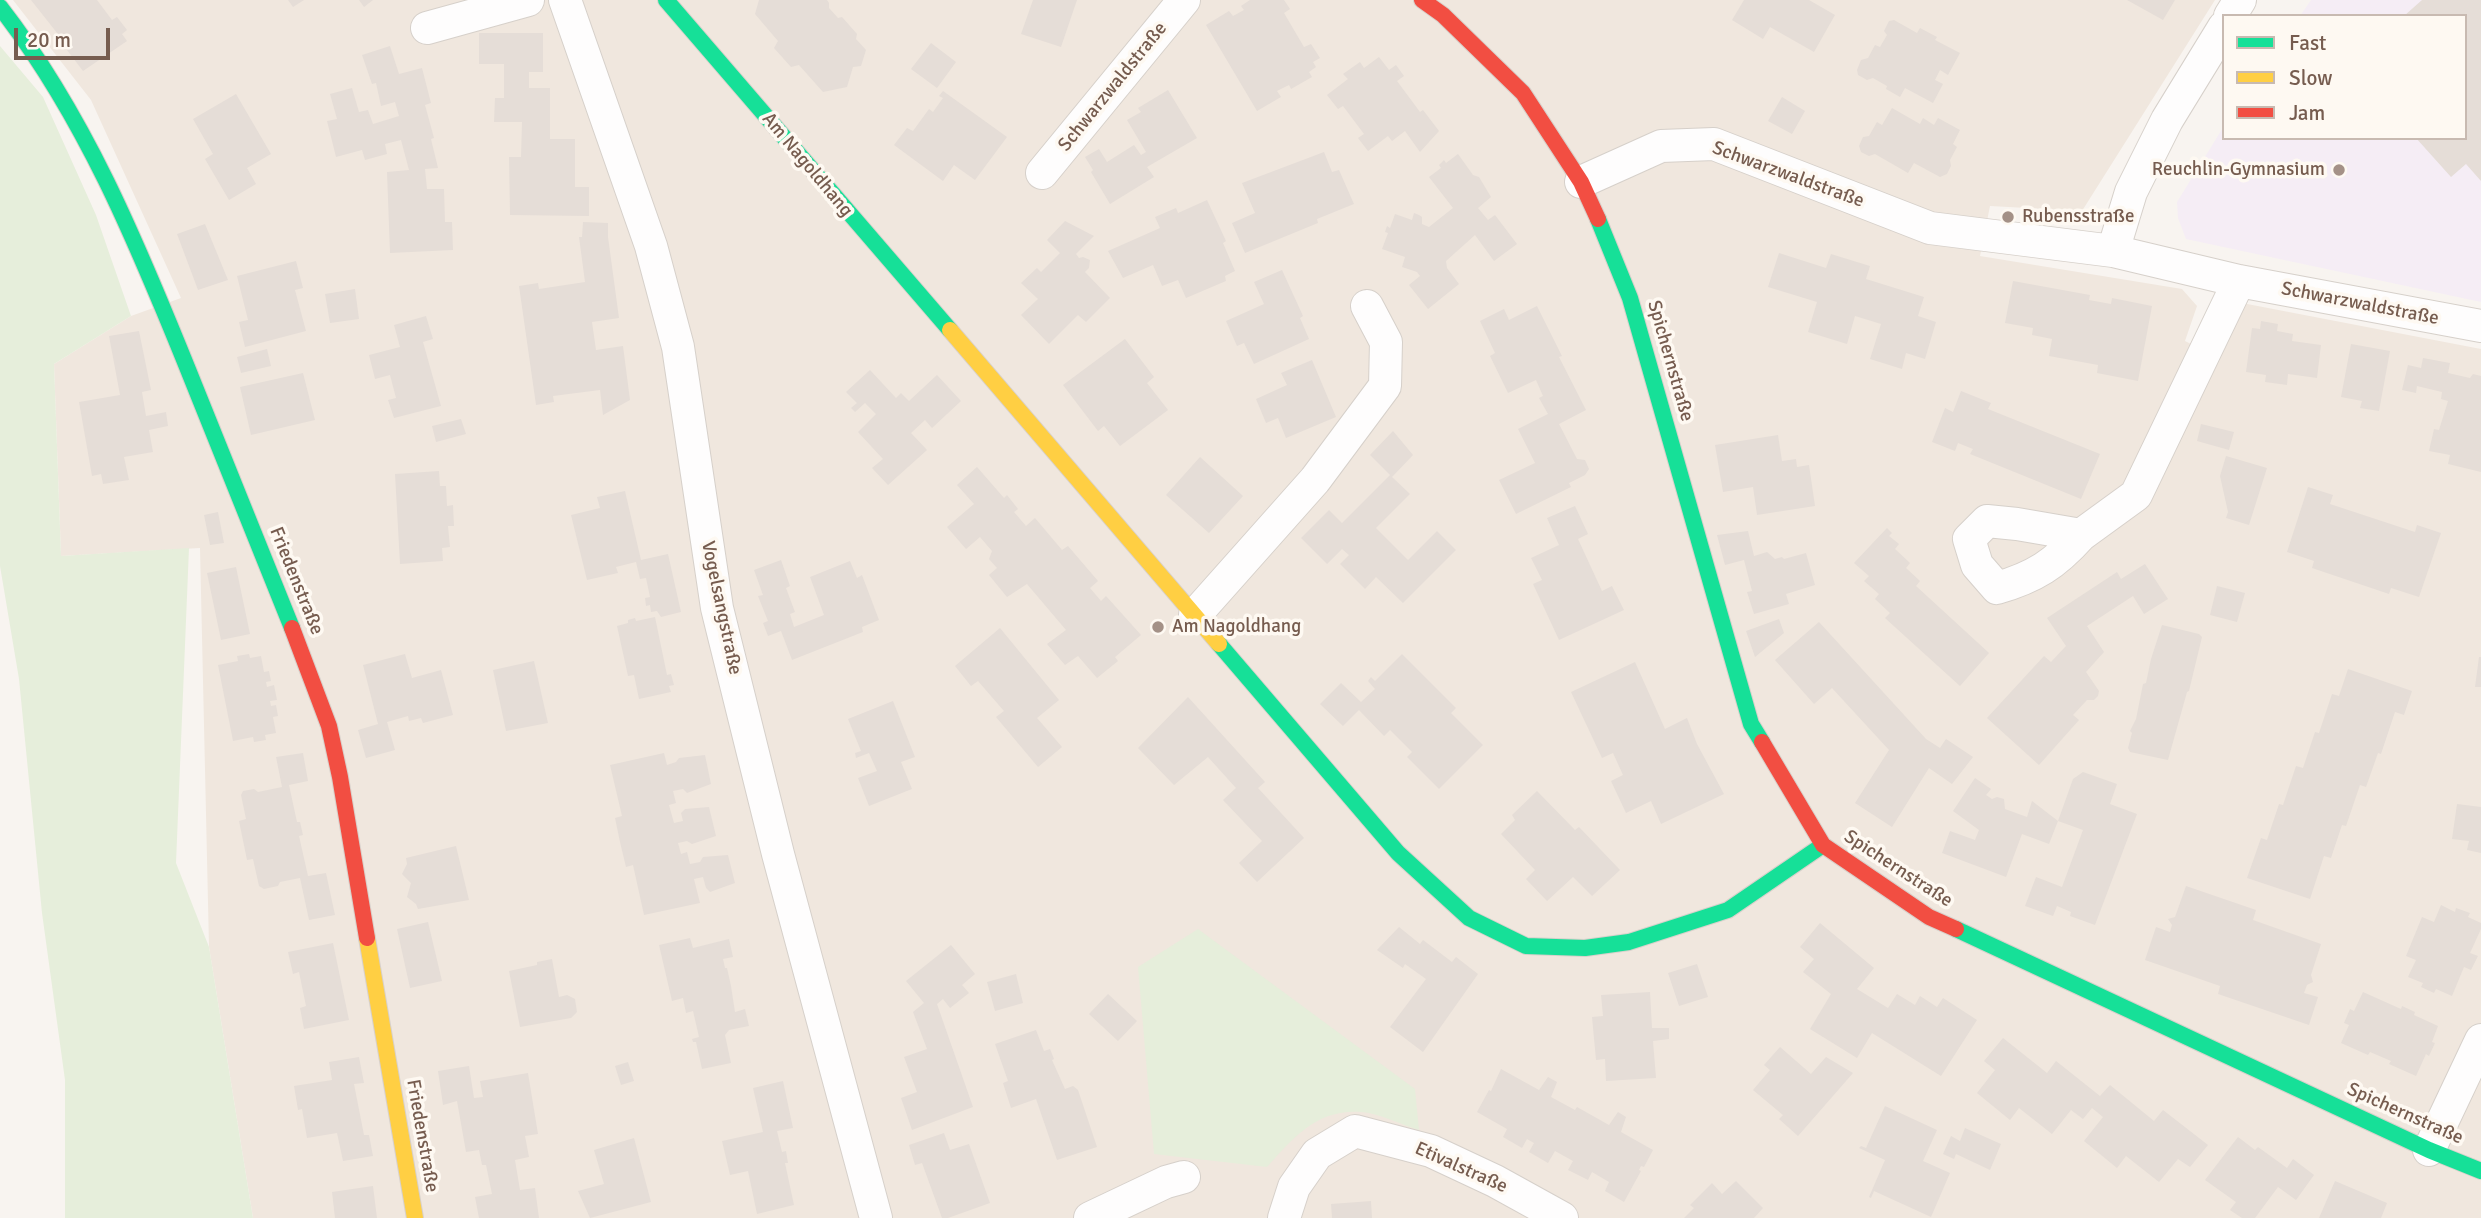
<!DOCTYPE html>
<html>
<head>
<meta charset="utf-8">
<style>
	body { margin:0 }
	#map { position:relative; width:2481px; height:1218px; overflow:hidden; background:#f8f4f0; font-family:Signika,sans-serif }
	canvas { display:block }
	.legend { position:absolute; left:2222px; top:14px; width:245px; height:126px; box-sizing:border-box; background:#fef9f2; border:2px solid #c8bab1; margin:0; padding:9px 12px; list-style:none; font-size:21px; color:#765c4f }
	.legend li { display:flex; align-items:center; gap:14px; height:35px }
	.legend b { width:35px; border:2px solid #c8bab1 }
	.scale { position:absolute; left:14px; top:28px; width:96px; height:32px; box-sizing:border-box; border:4px solid #765c4f; border-top:0; padding-left:9px; font-size:21px; line-height:24px; white-space:nowrap; color:#765c4f; -webkit-text-stroke:5px #fef9f2; paint-order:stroke }
</style>
</head>
<body>
<div id="map">
<canvas width="2481" height="1218"></canvas>
<ul class="legend">
<li><b style="height:9px;background:#16e098"></b>Fast</li>
<li><b style="height:9px;background:#ffcf43"></b>Slow</li>
<li><b style="height:9px;background:#f24e42"></b>Jam</li>
</ul>
<div class="scale">20 m</div>
</div>
<script>
const c = document.querySelector('canvas').getContext('2d');
c.lineJoin = 'round';
function fill(path, color) { c.fillStyle = color; c.fill(path, 'evenodd'); }
function strokePath(path, color, width, dash) { c.strokeStyle = color; c.lineWidth = width; c.lineCap = dash ? 'butt' : 'round'; c.setLineDash(dash || []); c.stroke(path); }
function label(font, color, halo, rows, align = 'center') {
  c.font = font + ' Signika,sans-serif'; c.lineWidth = 7; c.setLineDash([]); c.textBaseline = 'middle'; c.strokeStyle = halo; c.fillStyle = color; for (const [text, x, y, turn = 0] of rows) {
    c.save(); c.translate(x, y); c.rotate((+turn || 0) * Math.PI / 180); c.textAlign = isNaN(turn) ? turn : align; if (halo) c.strokeText(text, 0, 0); c.fillText(text, 0, 0); c.restore();
  }
}
fill(new Path2D(`
	M13 0H2215L2082 211 1990 206 1980 256 2182 289 2197 306 2185 341 2215 356 2242 303 2481 349V1218H253L209 947 200 548 61 556 54 364 131 316 181 298 91 100Z`), '#f0e7de');
fill(new Path2D(`
	M2311 0H2481V302L2186 239 2178 218 2177 202 2224 126V138H2465V16H2300Z`), '#f5edf5');
fill(new Path2D(`
	M0 46 43 97 96 215 131 316 54 364 61 556 189 548 176 863 209 947 253 1218H65V1080L42 913 19 679 0 566Z
	M1198 929 1415 1089 1419 1130C1402 1125 1378 1113 1361 1112 1317 1109 1294 1137 1267 1167L1154 1154 1138 967Z`), '#e6eedb');
fill(new Path2D(`
	M31 0H97L112 20 117 17 127 30 122 34 127 41 83 71 67 50 69 48Z
	M288 0H304L293 7Z
	M359 0H373L364 7Z
	M759 0H827L829 3V8L838 18 842 17 857 34 856 39 866 50 861 66 853 67 847 87 823 92 799 65 791 67 774 48 778 41 755 14Z
	M1033 0H1077L1061 47 1021 34Z
	M1250 0H1284L1290 9 1284 13 1304 47 1311 44 1320 58 1313 62 1316 67 1309 72 1312 77 1291 89 1289 85 1277 91 1281 97 1257 111 1206 25 1229 11 1233 16 1244 10 1241 6Z
	M1744 0H1809L1835 15 1814 52 1770 27 1763 39 1732 20Z
	M2127 0H2175L2163 20Z
	M2422 0H2481V181L2466 164 2451 177 2416 138H2465V16H2404Z
	M1894 20 1917 33 1920 28 1937 37 1935 40 1960 53 1948 75 1940 70 1935 80 1943 84 1933 103 1905 88 1900 97 1886 89 1887 86 1873 78 1867 80 1858 75 1857 70 1861 60 1868 58 1875 45 1880 47 1887 35 1884 31 1889 21Z
	M479 33H543V72H529V88H550V139H575V187H589V216L510 215 509 157H521L522 122H494L495 98H504V64H479Z
	M931 43 956 62 937 88 911 69Z
	M390 46 399 74 422 68 431 103 425 105 434 138 431 139 438 168 425 169 427 189H444L445 222H452L453 250 390 253 387 172 409 170 401 140 385 144 387 154 365 160 362 150 336 157 327 121 337 119 330 94 352 88 359 112 368 110 373 124 399 116 395 102 381 106 376 83 372 84 362 55Z
	M1379 57 1389 70 1396 65 1404 76 1397 81 1420 112 1423 110 1439 131 1420 152 1405 131 1392 141 1388 136 1368 151 1358 138 1364 134 1343 106 1338 109 1327 95 1348 79 1343 74 1360 62 1364 68Z
	M1168 90 1197 138 1147 167 1154 177 1110 204 1091 172 1093 170 1085 157 1099 149 1107 162 1134 145 1141 155 1146 152 1127 120 1141 112 1138 108Z
	M943 91 1007 137 975 180 954 165 943 181 894 145 907 128 913 131 929 109 933 112 943 98 939 96Z
	M236 94 271 154 247 168 256 184 229 200 205 159 213 154 193 119Z
	M1782 97 1805 111 1792 134 1768 121Z
	M1892 108 1920 124 1923 118 1934 125 1938 118 1960 130 1953 144 1957 147 1950 160 1951 166 1947 174 1940 177 1914 163 1908 173 1875 154 1869 156 1861 152 1859 146 1863 137 1869 136 1877 122 1882 125Z
	M1324 152 1332 172 1339 170 1354 204 1317 219 1318 223 1245 253 1232 223 1255 213 1242 183Z
	M1458 154 1473 175 1479 177 1491 197 1478 208 1488 220 1495 215 1517 244 1494 261 1475 235 1446 261 1447 268 1459 284 1428 309 1409 285 1420 276 1417 272 1402 267 1405 257 1382 249 1388 233 1385 232 1387 226 1390 228 1395 214 1412 220 1414 213 1419 215 1422 217V224L1429 227 1453 208 1429 177 1441 168 1439 165 1444 160 1446 163Z
	M1207 200 1226 241 1223 243 1235 271 1225 276 1226 281 1186 298 1178 280 1162 286 1153 265 1123 278 1108 251 1160 228 1155 217 1176 208 1178 213Z
	M1065 221 1094 236 1076 254 1079 258 1083 257 1090 260 1089 268 1085 272 1110 298 1086 322 1078 315 1049 344 1021 315 1038 299 1021 283 1037 268 1041 272 1060 253 1047 240Z
	M583 222 608 223V237L619 318 592 322 596 350 623 346 630 400 603 415 600 390 553 396 554 402 536 405 519 286 538 283 539 289 585 282 579 237H582Z
	M205 224 228 280 198 290 177 234Z
	M1779 253 1826 268 1831 254 1870 266 1866 279 1924 297 1918 316 1936 322 1925 359 1906 353 1902 369 1870 359 1881 324 1855 316 1847 344 1808 332 1817 302 1768 287Z
	M296 261 303 288 295 290 306 331 245 347 239 322 248 320 237 276Z
	M1282 270 1303 316 1300 318 1309 339 1254 364 1244 343 1237 346 1226 321 1264 304 1254 282Z
	M2013 281 2090 295 2089 300 2111 304 2112 298 2152 306 2138 381 2097 373 2098 365 2049 356 2052 339 2032 335 2033 328 2005 323Z
	M355 289 359 319 330 323 325 294Z
	M1537 306 1562 356 1559 357 1586 410 1559 424 1577 459 1585 460 1589 469 1585 475 1569 483 1571 487 1516 514 1499 480 1535 463 1518 429 1548 414 1539 398 1543 396 1536 380 1508 393 1490 356 1495 353 1480 321 1504 309 1509 320Z
	M426 316 433 339 423 342 441 406 394 418 388 400 396 398 390 375 375 379 369 355 400 347 394 325Z
	M2261 321 2278 324 2277 331 2293 334 2292 341 2321 345 2317 378 2288 374 2287 385 2265 382 2266 375 2246 372 2252 328 2260 329Z
	M139 331 151 390 142 392 146 416 166 412 168 426 149 430 153 452 124 457 129 480 103 484 101 474 92 476 79 402 120 395 109 336Z
	M1125 339 1154 377 1147 383 1168 410 1120 446 1104 426 1098 431 1063 385Z
	M2351 344 2390 351 2379 411 2360 408 2362 401 2341 397Z
	M267 349 271 366 241 373 237 357Z
	M2423 358 2450 363 2448 373 2470 378 2473 374 2481 376V472L2448 464 2450 455 2429 451 2434 429 2439 430 2448 401 2441 399 2442 392 2417 386 2416 393 2402 390 2408 365 2421 368Z
	M1312 360 1336 417 1286 438 1278 418 1266 423 1256 399 1287 385 1281 373Z
	M870 370 896 398 901 393 909 401 937 375 961 401 932 428 925 420 911 433 927 450 888 485 872 468 883 459 858 432 876 414 865 403 855 412 851 408 857 403 846 392Z
	M303 373 315 420 251 435 240 387Z
	M1961 391 1991 403 1988 409 2100 454 2081 499 1970 454 1973 449 1958 443 1955 451 1932 442 1945 408 1953 412Z
	M461 419 466 434 436 442 432 426Z
	M2201 424 2234 432 2229 450 2197 441Z
	M1393 431 1413 455 1392 477 1410 494 1376 528 1408 560 1437 531 1456 550 1403 603 1376 577 1365 589 1340 564 1349 555 1342 549 1327 564 1301 538 1329 510 1342 523 1390 475 1370 455Z
	M1778 435 1782 461 1796 459 1797 467 1809 465 1815 506 1757 515 1753 487 1723 492 1715 445Z
	M2226 456 2267 468 2249 525 2226 518 2228 512 2220 476Z
	M1200 457 1243 496 1209 533 1166 495Z
	M977 467 1004 498 1007 495 1018 509 1014 512 1026 526 1035 518 1062 550 1068 546 1098 581 1090 588 1101 601 1106 596 1141 635 1115 657 1118 661 1097 678 1078 656 1065 665 1047 644 1066 630 1027 584 1007 597 989 575 997 568 989 559 992 551 980 537 966 549 947 527 974 504 957 485Z
	M439 471 440 486H446L447 506 453 505 454 526H448L450 547 442 548 443 561 400 564 395 474Z
	M2308 487 2333 495 2330 504 2415 532 2417 525 2441 533 2419 597 2391 588 2389 594 2312 568 2314 561 2287 552Z
	M625 491 641 560 668 554 681 612 661 617 657 611 651 612 650 605 646 606 645 598 650 597 646 578 640 579 636 562 616 567 618 573 587 580 571 515 600 508 597 497Z
	M1575 506 1588 534 1578 539 1602 591 1612 586 1624 610 1559 640 1533 584 1542 580 1531 558 1559 545 1547 518Z
	M218 512 224 543 210 545 204 515Z
	M1887 528 1892 533 1889 536 1899 544 1895 549 1910 563 1906 568 1920 581 1916 586 1989 653 1960 686 1885 618 1890 613 1875 599 1879 594 1864 581 1869 576 1854 563Z
	M1748 531 1754 556 1767 552 1775 559 1782 557 1784 559 1806 553 1815 585 1786 594 1789 604 1754 614 1747 592 1752 591 1744 560 1725 565 1717 535Z
	M781 560 790 586 786 588 795 612 790 614 794 627 824 615 810 577 850 561 857 578 862 575 879 620 862 627 863 632 792 660 781 631 768 636 763 623 768 621 758 596 763 595 754 570Z
	M2145 564 2168 599 2144 614 2133 596 2087 626 2104 652 2086 672 2099 691 2098 696 2094 700H2087L2073 715 2079 720 2039 765 1987 718 2044 656 2051 662 2066 646 2047 618 2117 572 2121 579Z
	M236 567 250 634 221 640 207 573Z
	M2217 586 2245 593 2237 622 2210 615Z
	M655 617 667 675 671 674 674 685 669 686 671 692 639 699 634 675 628 676 617 626 628 623V620L635 618 636 621Z
	M1779 619 1784 633 1755 657 1746 631Z
	M1819 622 1926 739 1940 748 1946 739 1973 757 1952 784 1929 768 1892 827 1855 803 1889 750 1832 688 1814 704 1775 660Z
	M2162 625 2199 634 2202 637 2189 691 2187 692 2168 760 2130 752 2128 748 2132 733 2130 731 2136 719 2143 684 2146 683 2151 659Z
	M1000 628 1059 700 1037 718 1062 747 1038 767 996 717 1004 711 978 681 971 686 955 666Z
	M249 654 250 658 261 656 264 672 269 671 271 681 266 682 267 687 274 685 277 700 270 701 271 706 276 705 278 716 273 717 276 733 265 735 266 740 254 742 253 737 233 741 218 665 238 661 237 656Z
	M405 654 412 678 441 670 453 715 423 723 421 718 409 721 408 716 387 722 395 750 366 758 358 730 378 724 363 665Z
	M1402 654 1456 708 1451 713 1483 745 1439 789 1407 757 1412 752 1390 730 1384 736 1359 710 1343 726 1320 704 1341 683 1361 702 1375 689 1368 681 1371 677 1375 681Z
	M2479 657H2481V687H2475Z
	M534 661 548 723 506 731 493 670Z
	M1635 662 1665 729 1687 718 1697 744 1724 794 1661 824 1651 801 1626 813 1611 781 1623 775 1613 753 1602 758 1571 692Z
	M2348 669 2412 691 2404 715 2395 712 2381 754 2378 753 2366 787 2360 785 2346 826 2342 825 2331 858 2324 856 2310 899 2247 878 2261 838 2267 840 2279 804 2283 805 2296 766 2303 768 2315 732 2319 733 2332 694 2339 696Z
	M1188 697 1265 782 1258 788 1304 838 1257 882 1239 863 1262 841 1223 800 1236 788 1208 757 1174 785 1138 748Z
	M893 701 915 757 901 762 912 789 869 806 858 778 877 771 869 753 856 758 855 753 861 751 848 719Z
	M303 753 308 781 289 785 297 822H300L303 835 299 836 308 876 326 873 335 915 309 920 300 878 280 882 278 886 264 889 259 886 253 859 247 860 239 821 246 819 241 795 243 791 254 789 258 792 282 787 276 757Z
	M664 753 667 765 676 762 679 758 705 755 711 784 687 793 683 789 673 791 676 803 669 805 674 823 683 821 681 813 685 809 709 807 716 836 692 844 687 841 678 843 681 854 687 852 690 864 700 862 703 857 728 855 735 883 710 892 706 888 703 877 694 879 700 903 644 915 633 865 626 867 620 842 615 818 622 816 610 765Z
	M2083 772 2117 784 2110 804 2137 814 2095 925 2070 916 2071 912 2057 906 2053 916 2025 906 2036 877 2062 887 2083 830 2058 821 2073 779Z
	M1975 778 1991 789 1986 795 1992 799 1997 797 2004 799 2005 809 2027 817 2032 801 2058 821 2049 844 2022 834 2006 877 1942 853 1950 831 1975 840 1979 830 1953 811Z
	M1537 791 1575 830 1579 827 1620 870 1592 896 1573 877 1547 901 1526 879 1535 870 1501 834 1515 820 1512 815Z
	M2457 804 2481 807V853L2467 850 2469 841 2452 839Z
	M456 846 469 900 418 909 416 904 407 897 411 883 402 874 407 864 406 858Z
	M2186 886 2256 910 2253 920 2321 944 2311 975 2313 982 2307 985 2304 993 2318 997 2309 1025 2218 994 2220 986 2145 960 2156 927 2170 932 2172 925 2168 919 2175 917Z
	M2441 905 2455 912 2456 908 2470 913 2468 917 2481 923V929L2470 953 2478 956 2471 970 2464 967 2452 996 2436 989 2434 993 2421 987 2423 983 2408 977 2416 960 2406 956 2422 917 2434 922Z
	M428 922 442 981 410 988 397 929Z
	M1820 923 1874 968 1857 989 1888 1008 1897 994 1915 1005 1920 996 1937 1007 1943 998 1977 1020 1941 1076 1872 1033 1857 1058 1810 1029 1831 994 1803 972 1814 959 1800 947Z
	M1399 927 1420 944 1423 940 1452 962 1456 957 1478 974 1423 1052 1390 1027 1426 979 1405 964 1403 968 1377 950Z
	M690 938 693 948 729 939 733 957 723 959 725 968H727L731 986 735 1012 745 1009 749 1026 729 1030 725 1035 731 1063 702 1069 696 1042H693L692 1039 699 1037 693 1011 686 1013 683 998 672 1001 659 945Z
	M333 943 349 1020 304 1029 300 1008 306 1006 299 972 293 974 288 952Z
	M951 945 975 974 962 985 969 993 950 1008 943 999 937 1004 973 1107 912 1130 901 1098 917 1092 904 1057 927 1049 913 1012 924 1003 906 981Z
	M552 959 559 997 567 995 575 999 577 1012 571 1018 520 1027 509 971 537 965V962Z
	M1697 964 1708 997 1679 1006 1668 973Z
	M1016 974 1023 1003 995 1011 987 982Z
	M1650 992 1652 1028H1669V1039L1653 1041 1656 1078 1606 1081 1605 1059 1596 1060 1592 1017 1603 1016 1601 995Z
	M2363 992 2401 1009 2402 1006 2415 1012 2414 1015 2438 1026 2432 1042 2435 1043 2429 1056 2426 1054 2416 1076 2389 1064 2391 1061 2370 1052 2368 1055 2341 1043 2349 1025 2344 1023 2350 1009 2354 1011Z
	M1108 994 1137 1021 1118 1041 1089 1014Z
	M1036 1030 1044 1051 1050 1049 1054 1059 1052 1060 1065 1089 1073 1086 1078 1090 1097 1147 1057 1160 1036 1099 1011 1108 1003 1083 1008 1081 995 1044Z
	M2003 1038 2047 1073 2056 1061 2100 1096 2110 1085 2154 1121 2163 1110 2208 1145 2190 1167 2178 1159 2159 1182 2126 1156 2117 1168 2084 1141 2103 1117 2092 1108 2083 1119 2071 1110 2052 1134 2019 1108 2010 1120 1977 1093 1995 1070 1984 1061Z
	M1780 1047 1811 1074 1826 1057 1853 1073 1798 1136 1779 1119 1783 1115 1753 1090 1770 1070 1764 1065Z
	M359 1057 364 1083 354 1084 364 1135H369L373 1156 343 1161 337 1133 307 1138 302 1109 298 1110 294 1086 332 1080 329 1062Z
	M628 1062 634 1081 621 1085 615 1066Z
	M469 1066 474 1098 483 1097 480 1081 528 1073 538 1134 525 1136 529 1157 515 1160 520 1190 535 1188 539 1218H479L475 1197 492 1194 486 1165H482L479 1150 466 1152 457 1101 443 1105 438 1071Z
	M1501 1069 1539 1090 1548 1077 1557 1082 1551 1097 1575 1110 1577 1107 1609 1125 1618 1112 1626 1117 1621 1132 1653 1150 1644 1167 1641 1166 1639 1170 1641 1171 1624 1202 1605 1191 1609 1182 1592 1172 1588 1180 1568 1170 1573 1161 1555 1151 1548 1163 1529 1152 1534 1143 1527 1139 1522 1148 1503 1137 1507 1129 1477 1112 1489 1090 1491 1091Z
	M783 1081 793 1128 777 1131 782 1152 786 1151 788 1163H785L794 1205 757 1214 748 1171 730 1175 722 1141 763 1132 753 1088Z
	M1885 1106 1937 1130 1923 1161 1950 1173 1931 1217 1874 1191 1871 1198 1869 1197 1885 1160 1859 1148 1861 1146 1866 1148Z
	M1965 1128 2001 1144 1990 1170 1956 1154 1954 1159 1943 1154 1951 1136 1960 1141Z
	M944 1133 950 1150 969 1144 990 1203 948 1218H942L922 1163 915 1165 909 1145Z
	M2238 1137 2255 1150 2258 1147 2287 1168 2293 1159 2314 1175 2296 1200 2278 1187 2255 1218H2242L2230 1210 2236 1202 2205 1180Z
	M634 1138 651 1202 590 1218 578 1191 604 1184 594 1150Z
	M1736 1181 1763 1208 1754 1218H1684L1694 1208 1690 1205 1712 1183 1722 1194Z
	M2335 1181 2387 1203 2381 1218H2319Z
	M373 1186 377 1218H335L332 1192Z
	M1371 1201 1372 1218H1332L1331 1204Z`), '#e5ddd7');
const street = new Path2D(`
	M565 0 651 246 678 347 717 608 778 854 876 1218
	M2230 16 2240 0
	M427 28 528 0
	M1042 173 1184 0
	M1581 182 1661 146 1714 144 1930 228 2113 251 2239 281 2481 326
	M2113 251 2131 192 2167 120 2224 27
	M2081 535C2055 564 2035 577 1997 588L1977 565 1969 539 1987 521 2017 524 2081 535 2136 495 2239 281
	M1195 615 1315 480 1385 386 1386 342 1367 306
	M2429 1150 2481 1040
	M1090 1218 1166 1182 1184 1177
	M1284 1218 1294 1187 1317 1154 1355 1131 1431 1151 1495 1181 1562 1218`);
const fast = new Path2D(`
	M666 0 950 330
	M0 7C84 115 136 241 187 367 222 454 257 541 292 628
	M1598 219 1630 298 1751 724 1762 742
	M1219 644 1398 853 1469 918 1526 946 1585 948 1629 942 1728 910 1823 845
	M1956 929 2429 1150 2481 1171`);
const slow = new Path2D(`
	M950 330 1219 644
	M367 938 415 1218`);
const jam = new Path2D(`
	M1422 0 1443 15 1523 93 1581 182 1598 219
	M292 628 329 726 340 777 367 938
	M1762 742 1823 845 1929 917 1956 929`);
strokePath(street, '#d6d0ca', 34);
strokePath(fast, '#d8d1cb', 18);
strokePath(slow, '#d8d1cb', 18);
strokePath(jam, '#d8d1cb', 18);
strokePath(street, '#fefdfd', 32);
strokePath(fast, '#16e098', 16);
strokePath(slow, '#ffcf43', 16);
strokePath(jam, '#f24e42', 16);
for (const [x, y, r, color] of [
	[2339,170,7,"#a49187"],
	[2008,217,7,"#a49187"],
	[1158,627,7,"#a49187"]
]) { const dot = new Path2D(); dot.arc(x, y, r, 0, 2 * Math.PI); c.fillStyle = color; c.fill(dot); strokePath(dot, '#fef9f2', 2.5); }
label('19px', '#765c4f', '#fef9f2', [
	["Schwarzwaldstraße",1113,87,-51],
	["Am Nagoldhang",807,165,50],
	["Schwarzwaldstraße",1788,175,20],
	["Schwarzwaldstraße",2360,304,11],
	["Spichernstraße",1670,361,74],
	["Friedenstraße",296,581,68],
	["Vogelsangstraße",721,608,78],
	["Spichernstraße",1898,869,33],
	["Spichernstraße",2405,1114,24],
	["Friedenstraße",422,1136,80],
	["Etivalstraße",1461,1168,24]
]);
label('19px', '#765c4f', '#fef9f2', [
	["Reuchlin-Gymnasium",2325,170,"right"],
	["Rubensstraße",2022,217],
	["Am Nagoldhang",1172,627]
], 'left');
</script>
</body>
</html>
